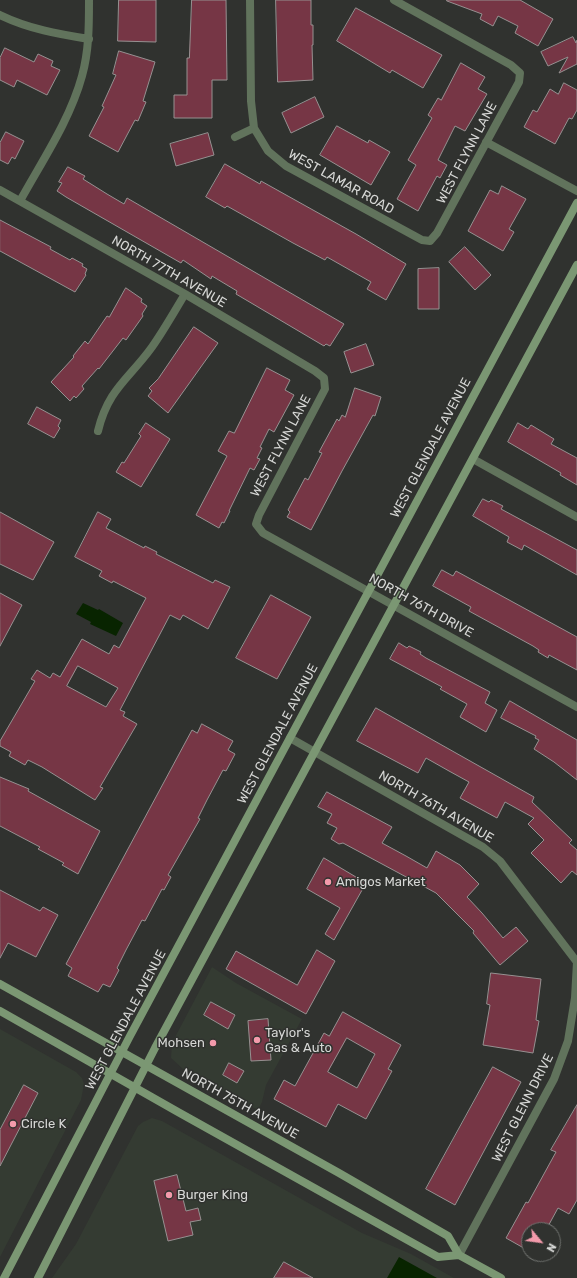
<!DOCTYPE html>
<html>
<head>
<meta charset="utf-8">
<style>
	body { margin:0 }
	#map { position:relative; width:577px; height:1278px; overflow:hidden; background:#30322f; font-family:Rubik,sans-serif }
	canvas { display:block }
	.north { position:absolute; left:521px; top:1222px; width:40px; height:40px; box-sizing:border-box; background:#30322f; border:1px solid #727471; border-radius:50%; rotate:119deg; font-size:11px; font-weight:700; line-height:16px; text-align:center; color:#d6d7d5 }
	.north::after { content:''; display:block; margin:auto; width:14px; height:18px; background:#f39aab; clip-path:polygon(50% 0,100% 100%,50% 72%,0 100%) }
</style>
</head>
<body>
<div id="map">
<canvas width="577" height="1278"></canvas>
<div class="north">N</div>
</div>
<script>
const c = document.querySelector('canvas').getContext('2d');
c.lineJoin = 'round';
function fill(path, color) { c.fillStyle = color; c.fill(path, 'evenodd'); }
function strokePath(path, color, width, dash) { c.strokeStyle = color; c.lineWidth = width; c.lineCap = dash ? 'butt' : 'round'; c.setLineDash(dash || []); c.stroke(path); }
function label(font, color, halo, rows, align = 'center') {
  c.font = font + ' Rubik,sans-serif'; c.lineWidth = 3; c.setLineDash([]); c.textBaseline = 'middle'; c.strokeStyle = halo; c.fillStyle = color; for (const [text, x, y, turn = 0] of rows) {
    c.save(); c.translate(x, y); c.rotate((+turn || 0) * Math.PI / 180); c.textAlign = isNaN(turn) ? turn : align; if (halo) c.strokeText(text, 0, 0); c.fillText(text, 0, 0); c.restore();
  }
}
fill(new Path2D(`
	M212 967 236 983 302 1019 266 1085 262 1102 258 1110 183 1069 171 1058 172 1043Z
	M0 1029 76 1072 82 1078 84 1084 81 1100 0 1257Z
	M152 1118 162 1121 362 1233 411 1254 454 1278H52L76 1244 138 1126 143 1122Z`), '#343b32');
fill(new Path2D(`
	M83 603 98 610 99 609 123 623 116 636 90 624 91 622 76 614Z
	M399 1257 437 1278H387Z`), '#082400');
const building = new Path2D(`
	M119 0H156V42L118 41Z
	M192 0H226L227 80H212V118H174V95H187V58H189Z
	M276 0H311V25H313V45H312L313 80 278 82Z
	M447 0H520L553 19 538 46 515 33 518 26 498 16 493 26 480 19 482 14 447 1Z
	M356 8 442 55 423 88 392 70 390 73 337 41Z
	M573 37 576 43 577 40V64L559 73 568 57 548 66 541 52Z
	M5 48 34 62 38 54 53 61 51 66 60 70 47 95 17 80 14 87 0 80V58Z
	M119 51 155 62 143 101 146 102 138 121 135 120 118 152 89 136 104 107 102 106 116 75 113 74Z
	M461 63 485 77 478 89 487 94 465 131 455 126 438 160 447 165 440 178 437 176 418 211 397 199 416 165 408 160 432 118 428 115 438 98 441 100Z
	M564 83 577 90V110L572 119 569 118 555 144 524 127 533 110 537 112 550 89 558 94Z
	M315 97 324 117 291 133 282 113Z
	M337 126 368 143 369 140 390 152 371 185 320 155Z
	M6 132 24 141 15 159 12 157 8 164 0 160V143Z
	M208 133 214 155 176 166 170 144Z
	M225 164 260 184 261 181 356 234 406 264 386 300 367 289 371 282 327 257 325 260 293 243 227 206 225 208 206 197Z
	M68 167 85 176 83 179 107 194 124 204 127 198 344 324 330 346 326 344 324 346 236 294 237 291 212 276 211 279 183 260 181 263 66 197 57 191 62 183 59 182Z
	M502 186 526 199 509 229 514 232 503 251 468 231 490 190 498 194Z
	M0 220 51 247 50 249 70 260 72 258 83 264 82 266 87 269 85 274 86 275 75 292 0 251Z
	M465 247 491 275 475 290 449 262Z
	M439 268V309H418V269Z
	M126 288 142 299 141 302 147 306 142 314 143 316 126 340 123 338 99 369 98 368 82 386 84 389 76 398 74 396 70 401 51 382 74 357 73 356 85 341 88 344 107 316 109 317Z
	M194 327 218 343 168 413 148 396 152 391 149 388 158 379Z
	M366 344 374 365 351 373 344 352Z
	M267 368 290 380 285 390 294 395 274 432 269 429 260 447 262 448 257 458 260 459 254 470 250 468 229 511H230L224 523 222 522 219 528 196 515 227 456 218 451 229 431 234 433Z
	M355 388 381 397 375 416 373 415 342 471 311 530 287 517 290 512 288 510 305 478 308 480 322 453 319 452 337 419 339 421 342 415 345 417Z
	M37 407 61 420 58 426 60 428 54 438 28 424Z
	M146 423 170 439 141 487 116 472 122 462 124 463 141 436 139 434Z
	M518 423 528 429 531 425 554 439 551 444 577 458V485L560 475 561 473 508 442Z
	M483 499 489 502 491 500 503 506 501 509 577 550V575L524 545 522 550 507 542 509 537 473 516Z
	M0 512 54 542 33 580 0 564Z
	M98 512 111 519 106 528 144 548 145 546 157 552 156 554 213 583 215 580 230 587 208 629 183 615 180 620 170 615 120 710 125 712 123 716 137 724 100 787 103 788 95 800 42 767 28 760 25 765 9 756 11 752 0 746V741L35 681 31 679 37 670 50 678 53 673 60 677 82 639 109 654 114 645 119 648 146 598 113 581 112 583 99 576 102 571 75 557ZM78 666 118 688 106 707 67 686Z
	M442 570 453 576 456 571 577 637V670L549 655 548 658 538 652 539 650 533 646 469 611 471 607 433 586Z
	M0 593 22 605 0 646Z
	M271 595 311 617 277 679 236 658Z
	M399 643 407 648 409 646 421 652 420 654 426 658 490 692 485 703 497 710 486 732 460 717 467 704 440 689 442 687 390 659Z
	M510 701 577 740V780L554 762 534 749 539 740 535 738 536 736 501 718Z
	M376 708 534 797 532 802 572 840 569 843 577 850V875L572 871 561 883 531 853 544 840 528 824 534 818 505 802 497 818 460 798 469 782 449 771 426 758 418 773 357 741Z
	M202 724 233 741 228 750 235 754 226 771 223 770 207 800 198 818 200 819 168 875 171 877 164 890 162 889 145 921 142 920 126 950 117 968 119 970 110 987 103 984 98 992 68 976 72 968 66 964 192 730 197 733Z
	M0 777 29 789 28 791 100 831 78 874 62 865 64 863 38 849 40 847 0 826Z
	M327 792 392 827 382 843 406 856 427 868 436 851 460 865 479 884 467 897 482 913 503 938 516 927 528 941 500 965 473 933 474 931 436 893 343 843 339 844 331 839 337 828 327 823 332 814 318 807Z
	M324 858 366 883 334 940 325 934 340 908 307 889Z
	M0 890 40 911 43 907 58 915 36 957 8 943 0 958Z
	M317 950 335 961 306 1014 226 969 236 951 297 985Z
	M491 973 541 979 536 1020 539 1021 533 1053 483 1045 490 1005 487 1004Z
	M211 1002 235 1015 228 1029 204 1015Z
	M343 1012 401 1045 388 1069 392 1071 366 1119 338 1104 326 1127 274 1099 284 1080 295 1086 324 1033 329 1036ZM347 1038 375 1054 357 1088 328 1072Z
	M268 1019 271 1060 251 1061 248 1021Z
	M229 1063 244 1071 237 1083 223 1075Z
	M493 1067 521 1082 455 1205 426 1189Z
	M24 1085 38 1093 0 1166V1130Z
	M577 1105V1200L569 1214 558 1208 546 1230H529V1251L506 1238 526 1202 528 1203 556 1152 551 1150Z
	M177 1175 186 1211 198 1208 201 1220 190 1222 193 1235 168 1241 154 1181Z
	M284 1262 313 1278H274Z`);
fill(building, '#763645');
strokePath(building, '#969191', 1);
strokePath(new Path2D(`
	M250 0 251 101 254 128 268 151 286 166 422 240 430 241 437 233 519 82 520 73 511 65 394 0
	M0 15C29 29 58 34 89 39
	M235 137 254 128
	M486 142 577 191
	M0 190 185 294 315 371 324 378 325 389 259 515 256 524 263 533 577 707
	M20 201C42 161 70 120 82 76 89 51 89 26 89 0
	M98 431C108 389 129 379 152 347 164 330 174 312 185 294
	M473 459 577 517
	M290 738 483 847 500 861 577 962
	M459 1255 554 1079 568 1041 575 998 577 962`), '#61735c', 8);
strokePath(new Path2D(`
	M0 984 339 1173 448 1236 459 1255 501 1278
	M0 1011 178 1112 438 1257 459 1255
	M4 1278 130 1036 577 203
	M38 1278 155 1048 577 265`), '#7b9773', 8);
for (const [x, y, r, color] of [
	[328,882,4,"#f39aab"],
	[257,1040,4,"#f39aab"],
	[213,1043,4,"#f39aab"],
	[13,1124,4,"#f39aab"],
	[169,1195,4,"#f39aab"]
]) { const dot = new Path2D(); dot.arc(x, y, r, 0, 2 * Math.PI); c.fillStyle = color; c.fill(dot); strokePath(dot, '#30322f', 1.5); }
label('13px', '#d6d7d5', '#30322f', [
	["WEST FLYNN LANE",467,153,-62],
	["WEST LAMAR ROAD",341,182,29],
	["NORTH 77TH AVENUE",169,272,30],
	["WEST FLYNN LANE",281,446,-62],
	["WEST GLENDALE AVENUE",431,448,-62],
	["NORTH 76TH DRIVE",421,606,29],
	["WEST GLENDALE AVENUE",278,734,-62],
	["NORTH 76TH AVENUE",436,807,30],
	["WEST GLENDALE AVENUE",126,1020,-62],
	["NORTH 75TH AVENUE",240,1104,29],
	["WEST GLENN DRIVE",523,1108,-63]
]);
label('13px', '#d6d7d5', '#30322f', [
	["Amigos Market",336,882],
	["Taylor's",265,1033],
	["Gas & Auto",265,1048],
	["Mohsen",205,1043,"right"],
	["Circle K",21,1124],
	["Burger King",177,1195]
], 'left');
</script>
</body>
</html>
